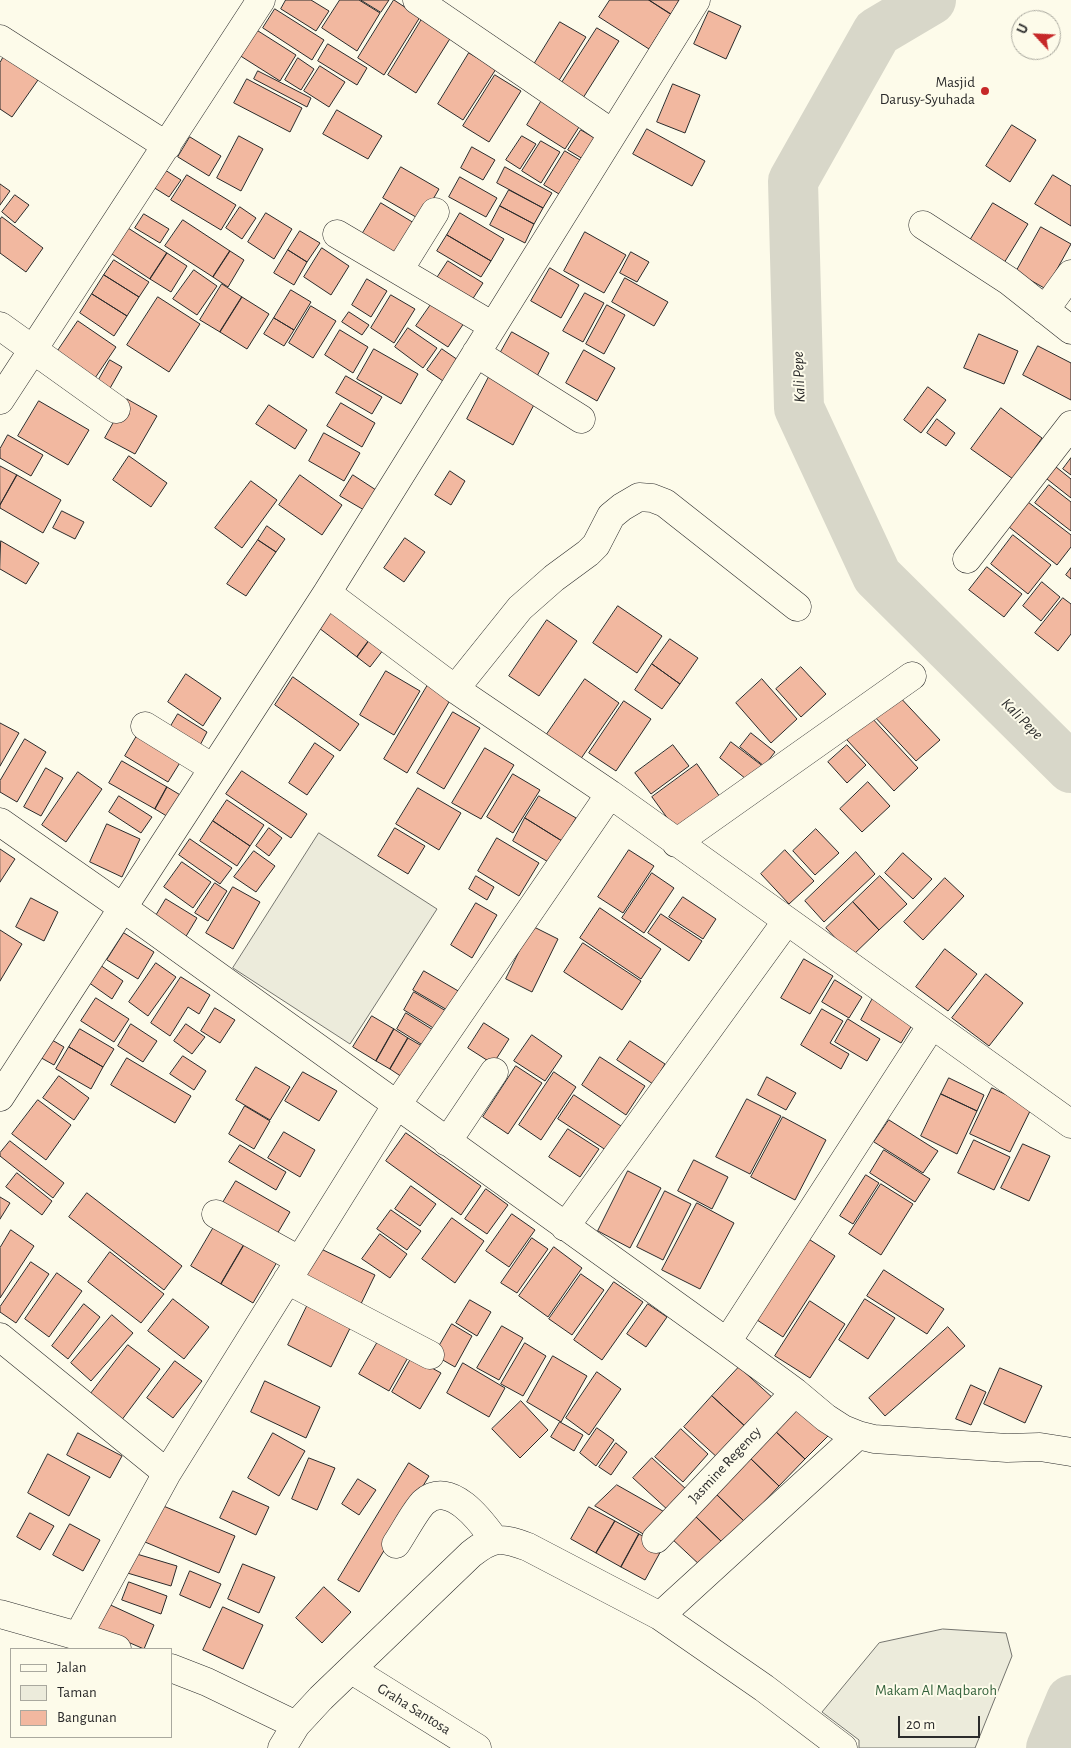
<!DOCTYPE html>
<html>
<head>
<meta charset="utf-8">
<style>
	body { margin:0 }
	#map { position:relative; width:1071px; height:1748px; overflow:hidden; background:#fdfbea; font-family:"Alegreya Sans",sans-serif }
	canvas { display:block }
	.legend { position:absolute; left:10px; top:1648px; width:162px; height:90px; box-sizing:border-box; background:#fdfbea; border:1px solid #a9a89e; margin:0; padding:6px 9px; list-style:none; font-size:15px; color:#2b2b2b }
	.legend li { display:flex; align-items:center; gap:10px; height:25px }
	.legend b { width:25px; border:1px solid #a9a89e }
	.north { position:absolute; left:1011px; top:10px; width:50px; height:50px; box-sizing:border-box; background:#fdfbea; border:1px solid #a9a89e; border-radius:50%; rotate:295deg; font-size:14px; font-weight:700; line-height:20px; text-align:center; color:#2b2b2b }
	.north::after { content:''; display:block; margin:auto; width:18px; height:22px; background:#c62828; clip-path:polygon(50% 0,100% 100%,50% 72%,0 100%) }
	.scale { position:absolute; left:898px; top:1716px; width:82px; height:22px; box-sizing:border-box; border:2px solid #2b2b2b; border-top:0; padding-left:6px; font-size:15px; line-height:18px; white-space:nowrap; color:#2b2b2b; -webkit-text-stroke:4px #fdfbea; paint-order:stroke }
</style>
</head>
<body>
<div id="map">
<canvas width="1071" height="1748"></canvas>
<ul class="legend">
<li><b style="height:6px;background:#fdfbea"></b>Jalan</li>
<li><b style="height:14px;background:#ecebdb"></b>Taman</li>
<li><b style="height:14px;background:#f2b8a0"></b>Bangunan</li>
</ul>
<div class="north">U</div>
<div class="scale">20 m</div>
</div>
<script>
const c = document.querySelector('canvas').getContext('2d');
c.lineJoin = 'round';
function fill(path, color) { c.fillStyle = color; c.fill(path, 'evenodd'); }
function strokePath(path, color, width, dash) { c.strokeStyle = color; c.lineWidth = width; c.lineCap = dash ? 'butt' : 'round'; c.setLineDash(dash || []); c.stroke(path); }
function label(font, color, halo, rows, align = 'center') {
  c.font = font + ' "Alegreya Sans",sans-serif'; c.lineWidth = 4; c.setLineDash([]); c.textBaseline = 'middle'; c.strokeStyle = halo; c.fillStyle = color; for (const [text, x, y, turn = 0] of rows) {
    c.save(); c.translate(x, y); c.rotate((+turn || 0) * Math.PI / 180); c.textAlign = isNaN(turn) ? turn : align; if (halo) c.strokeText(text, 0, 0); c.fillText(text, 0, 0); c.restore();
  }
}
const green = new Path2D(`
	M319 833 437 909 350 1044 233 968Z
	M943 1629 1006 1633 1012 1656 975 1748H859V1740L822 1712 879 1643Z`);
fill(green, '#ecebdb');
strokePath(green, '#74746e', 1);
strokePath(new Path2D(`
	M931 0 877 32 793 181 799 408 877 576 1071 768
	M1051 1748 1071 1700`), '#d8d7c9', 50);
const building = new Path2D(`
	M286 0H311L329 11 316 31 281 9Z
	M340 0H359L380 13 357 51 322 28Z
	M361 0H389L381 12Z
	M394 0 420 17 384 75 358 58Z
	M610 0H649L671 14 649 49 599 17Z
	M649 0H679L671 14Z
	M275 9 324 40 312 60 263 28Z
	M709 11 741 26 726 59 694 44Z
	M422 19 451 37 416 93 388 75Z
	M560 22 586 37 558 82 533 66Z
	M597 28 619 41 583 98 561 84Z
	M255 29 296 55 280 81 239 55Z
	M328 44 367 68 357 85 318 61Z
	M469 53 496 69 463 120 438 104Z
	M4 56 38 80 12 117 0 109V63Z
	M298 58 314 69 301 90 285 80Z
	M320 66 345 82 329 107 304 91Z
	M258 71 311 98 307 107 254 79Z
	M495 75 521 91 489 142 463 126Z
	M247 79 302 108 290 132 234 103Z
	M673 84 700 95 685 133 657 122Z
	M542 100 581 124 565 149 527 125Z
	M337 110 382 136 368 159 323 134Z
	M1012 125 1036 140 1010 182 986 166Z
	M647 129 705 161 692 186 633 154Z
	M581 130 596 139 583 159 568 150Z
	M239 136 263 149 241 191 217 178Z
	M522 136 536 144 520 169 506 160Z
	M190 137 221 156 209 176 178 157Z
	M541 141 560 152 541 183 522 171Z
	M472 147 495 160 483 180 461 168Z
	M565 151 580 160 559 194 544 185Z
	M401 167 439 189 421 220 383 198Z
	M505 167 552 193 543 208 497 183Z
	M165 170 181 180 169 197 153 187Z
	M187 175 236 205 221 230 171 200Z
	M1053 175 1071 186V226L1035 204Z
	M460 177 497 198 486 217 449 197Z
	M0 184 10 191 0 205Z
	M509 190 543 208 534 224 500 206Z
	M15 195 29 205 15 223 2 212Z
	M381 203 414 223 395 256 361 236Z
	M993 203 1028 224 1004 263 969 242Z
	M500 206 534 224 525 243 490 225Z
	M240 207 256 218 242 239 226 228Z
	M266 213 292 229 274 259 248 242Z
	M460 213 504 239 491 261 447 235Z
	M144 214 169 229 160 243 135 228Z
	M2 217 43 248 26 272 0 253V220Z
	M183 220 230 251 213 277 165 246Z
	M1041 227 1071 244 1046 289 1016 272Z
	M128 228 167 253 150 279 112 254Z
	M300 231 320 243 307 262 288 250Z
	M585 232 626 255 604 293 564 271Z
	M447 235 491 261 481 277 437 251Z
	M322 248 349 266 331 295 304 277Z
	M288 250 307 262 294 285 274 273Z
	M230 251 244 260 228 287 213 277Z
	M631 252 649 262 637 282 620 273Z
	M167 253 187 266 171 292 150 279Z
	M114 260 149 282 139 297 104 275Z
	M448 261 483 283 472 300 437 278Z
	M550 268 579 285 561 318 531 301Z
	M194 270 217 286 197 315 173 299Z
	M104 275 139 297 127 316 92 294Z
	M625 278 668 302 654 326 612 302Z
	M367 279 387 291 371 317 352 305Z
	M222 284 242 297 220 332 200 320Z
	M291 290 311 302 294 330 274 318Z
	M585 293 604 303 583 342 563 331Z
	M92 294 127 316 114 336 80 313Z
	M391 295 415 309 394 343 371 328Z
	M158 297 200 324 169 372 127 345Z
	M242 297 269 314 247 349 220 332Z
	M432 303 464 323 448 347 416 326Z
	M607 305 625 315 604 354 586 344Z
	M311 306 336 321 313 358 289 343Z
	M349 312 369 325 362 335 342 322Z
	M274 318 294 330 284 346 264 334Z
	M78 321 116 347 93 381 55 355Z
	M408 328 437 348 423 368 395 347Z
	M340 330 368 347 353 373 325 355Z
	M512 332 549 353 535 380 497 359Z
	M979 334 1018 351 1004 384 964 368Z
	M1038 346 1071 363V400L1023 375Z
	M374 349 418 374 401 404 357 379Z
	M442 349 458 360 443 381 427 370Z
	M584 350 615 368 597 401 566 383Z
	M110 360 122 367 109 390 97 383Z
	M491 373 537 399 513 445 467 419Z
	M346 376 382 397 372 414 336 393Z
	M928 387 946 400 921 433 904 420Z
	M127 399 157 416 135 454 105 438Z
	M39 401 89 430 68 465 18 436Z
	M341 403 375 423 362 447 327 426Z
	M269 405 307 430 295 449 256 424Z
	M1001 408 1042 438 1013 479 971 449Z
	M937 419 955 433 946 446 927 433Z
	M324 433 360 453 344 481 309 461Z
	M8 435 43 455 31 476 0 458V449Z
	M129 456 167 483 151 507 113 480Z
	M1071 458V475L1063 469Z
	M0 466 17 475 0 505Z
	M1056 467 1071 479V498L1047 479Z
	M450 471 465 481 451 505 435 495Z
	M17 475 61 500 43 533 0 508V505Z
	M300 475 342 505 322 535 279 505Z
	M353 475 376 490 364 510 340 496Z
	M251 481 277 500 242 548 215 528Z
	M1049 485 1071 502V531L1035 503Z
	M1028 502 1071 535V547L1057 565 1009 527Z
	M62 511 84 522 75 539 53 528Z
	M267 526 285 539 276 552 258 540Z
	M1013 535 1051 565 1028 594 991 564Z
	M405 538 425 552 404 582 384 568Z
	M258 540 276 552 246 596 227 584Z
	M1 541 39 563 26 584 0 569Z
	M987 567 1022 594 1004 617 969 590Z
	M1071 568V579L1066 575Z
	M1042 582 1060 597 1041 621 1023 606Z
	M1063 598 1071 604V634L1058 651 1035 633Z
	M618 606 662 636 637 673 593 643Z
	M335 607 373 635 357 657 319 628Z
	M547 620 577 641 539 696 509 676Z
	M373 635 387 645 370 667 357 657Z
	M670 639 698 658 680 684 652 664Z
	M652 664 680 684 662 709 635 690Z
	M801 667 826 694 801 717 776 689Z
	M386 671 420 691 394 735 360 715Z
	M186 674 221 698 203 726 168 702Z
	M293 677 359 724 340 751 275 705Z
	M585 679 619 703 580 760 545 737Z
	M762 679 797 719 771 743 736 703Z
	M429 683 452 697 407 773 384 759Z
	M896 693 940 740 916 761 873 715Z
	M624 701 651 719 616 771 589 753Z
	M453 712 480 728 444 789 417 773Z
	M178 714 207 732 198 749 168 731Z
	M871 717 918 768 894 791 847 740Z
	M0 723 19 733 0 766Z
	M751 733 775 752 764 766 740 747Z
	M138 734 181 761 168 782 125 756Z
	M25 739 46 752 17 802 0 792V781Z
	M731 742 764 767 751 783 720 758Z
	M315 743 334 756 307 795 289 783Z
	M673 745 689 766 651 794 635 773Z
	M847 745 866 765 847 783 828 762Z
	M485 748 514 765 481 819 452 803Z
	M122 761 167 787 155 809 109 783Z
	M697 764 720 797 676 830 652 797Z
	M46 768 63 778 41 816 24 807Z
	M242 771 307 814 291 838 226 794Z
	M78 772 102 789 66 842 42 825Z
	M513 774 540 790 513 833 487 817Z
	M868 782 890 806 862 832 840 809Z
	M167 787 182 796 170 818 155 809Z
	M418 788 461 813 439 850 396 824Z
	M119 796 152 817 141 833 109 812Z
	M539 796 576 818 562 841 525 818Z
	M227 800 264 825 250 846 213 821Z
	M525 818 562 841 550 863 513 841Z
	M213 821 250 846 237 866 200 841Z
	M107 824 140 839 122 877 90 862Z
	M269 828 282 838 269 856 256 846Z
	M395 828 425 846 408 874 378 856Z
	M816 829 839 853 815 875 793 851Z
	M497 838 539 863 519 896 478 871Z
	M190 839 232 868 220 884 179 855Z
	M0 849 15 859 0 882Z
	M629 850 654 866 623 913 598 897Z
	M785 850 814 881 789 904 761 874Z
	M254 851 275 866 256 892 234 877Z
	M856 852 875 874 824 922 805 901Z
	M903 853 932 879 913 899 885 873Z
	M182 862 211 882 193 908 164 887Z
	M652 873 674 888 644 933 622 918Z
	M476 876 494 887 487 900 469 889Z
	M880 876 907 904 879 930 853 902Z
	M945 878 964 896 923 940 904 922Z
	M215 883 227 891 208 921 195 913Z
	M233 887 260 902 233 949 206 933Z
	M683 897 716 919 703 939 669 917Z
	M31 898 58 912 44 941 16 927Z
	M166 899 197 918 185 938 154 919Z
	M853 902 879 930 852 956 826 928Z
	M476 903 497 915 472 958 451 945Z
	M600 908 661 949 641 979 580 938Z
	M661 914 702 941 689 961 648 933Z
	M532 926 558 939 532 992 506 979Z
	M0 930 22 944 0 981Z
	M124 933 154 952 138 979 107 960Z
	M583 943 641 981 622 1010 564 972Z
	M945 949 977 974 948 1011 916 987Z
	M804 959 833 976 810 1014 781 998Z
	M156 963 176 977 148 1016 129 1002Z
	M100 965 123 981 112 999 88 982Z
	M424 971 460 992 449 1011 413 990Z
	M986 974 1023 1003 989 1046 952 1018Z
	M181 977 210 995 199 1014 188 1007 170 1036 151 1023Z
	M835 980 862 997 849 1018 822 1002Z
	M414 992 446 1011 435 1029 404 1010Z
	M96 998 129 1019 114 1042 81 1021Z
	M873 998 914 1022 901 1043 861 1020Z
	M215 1008 235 1020 220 1043 201 1031Z
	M822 1009 843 1021 830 1043 849 1054 841 1069 801 1045Z
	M406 1013 438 1033 429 1049 397 1029Z
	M372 1016 394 1029 376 1061 353 1047Z
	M848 1019 880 1039 867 1061 835 1042Z
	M484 1023 509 1039 493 1064 468 1048Z
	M131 1024 157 1041 143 1062 118 1046Z
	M186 1024 205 1037 192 1054 174 1041Z
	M80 1029 114 1049 103 1067 69 1047Z
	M394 1029 408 1038 390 1069 376 1061Z
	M532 1035 562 1056 545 1081 514 1061Z
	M47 1037 64 1047 54 1065 36 1055Z
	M408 1038 427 1049 408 1081 390 1069Z
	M630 1041 665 1064 653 1084 617 1060Z
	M69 1047 103 1067 91 1089 56 1069Z
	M183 1056 206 1071 194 1090 170 1074Z
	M600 1057 645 1086 626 1115 582 1085Z
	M127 1058 191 1096 175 1123 111 1085Z
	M516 1066 542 1083 508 1134 483 1117Z
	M256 1067 290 1087 270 1120 236 1100Z
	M303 1072 337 1091 319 1121 285 1101Z
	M554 1072 576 1087 541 1140 519 1125Z
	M59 1076 89 1098 74 1120 43 1098Z
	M767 1077 796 1093 786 1110 758 1095Z
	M949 1078 984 1095 977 1111 941 1094Z
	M992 1088 1032 1107 1010 1152 970 1134Z
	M941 1094 977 1111 957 1154 921 1136Z
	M574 1095 624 1128 609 1152 558 1119Z
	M747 1099 781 1116 750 1174 716 1157Z
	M38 1100 71 1125 46 1160 12 1134Z
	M245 1106 270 1121 254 1149 229 1134Z
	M783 1117 826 1140 795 1200 751 1177Z
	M889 1120 938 1151 923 1173 874 1142Z
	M568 1129 599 1149 580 1177 549 1157Z
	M284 1132 315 1150 300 1177 268 1158Z
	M406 1133 481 1186 461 1215 386 1161Z
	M974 1140 1010 1157 994 1190 958 1173Z
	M10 1141 64 1183 53 1198 0 1156V1153Z
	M1023 1144 1050 1156 1029 1201 1001 1188Z
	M240 1145 286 1172 276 1190 229 1162Z
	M884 1150 930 1179 915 1202 870 1173Z
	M694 1160 728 1177 712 1209 678 1191Z
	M628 1171 661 1188 630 1248 598 1231Z
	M17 1173 52 1201 42 1215 6 1187Z
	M866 1175 879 1183 853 1224 840 1216Z
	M236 1181 290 1212 273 1241 219 1209Z
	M881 1184 913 1204 881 1255 849 1234Z
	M411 1186 436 1204 420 1226 395 1209Z
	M486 1189 508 1205 487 1234 465 1219Z
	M665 1191 691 1204 663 1260 637 1247Z
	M87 1193 182 1266 164 1290 69 1217Z
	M0 1197 10 1203 0 1219Z
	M697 1203 734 1223 700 1289 662 1270Z
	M391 1210 421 1231 407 1250 377 1229Z
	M512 1214 535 1230 509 1267 486 1251Z
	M452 1218 484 1241 455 1283 422 1259Z
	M218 1220 248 1238 221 1284 191 1266Z
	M11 1230 34 1246 0 1298V1248Z
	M380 1234 407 1254 390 1278 362 1259Z
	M804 1236 835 1256 783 1337 751 1316Z
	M248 1238 280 1257 253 1303 221 1284Z
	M532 1238 548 1249 517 1293 501 1283Z
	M317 1247 375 1275 357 1312 298 1283Z
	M554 1247 582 1268 548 1317 519 1296Z
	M110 1252 164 1294 141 1323 88 1282Z
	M31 1262 49 1274 16 1323 0 1312V1307Z
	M884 1270 944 1309 927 1334 867 1296Z
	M57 1273 82 1291 49 1337 25 1319Z
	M581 1274 604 1290 572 1335 549 1319Z
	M614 1282 643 1302 602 1360 574 1340Z
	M312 1296 355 1318 331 1367 288 1345Z
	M173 1299 209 1327 184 1359 148 1331Z
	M865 1299 895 1318 868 1359 839 1340Z
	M470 1300 491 1312 477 1336 456 1323Z
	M810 1301 845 1324 810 1378 775 1356Z
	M84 1304 100 1317 68 1359 52 1346Z
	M648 1304 667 1317 646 1347 627 1334Z
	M112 1315 133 1333 91 1381 71 1363Z
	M452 1324 472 1336 455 1367 434 1355Z
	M502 1326 523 1338 499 1380 477 1368Z
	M948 1327 965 1346 885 1416 869 1398Z
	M380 1338 410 1354 389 1391 359 1374Z
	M525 1343 546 1356 523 1396 501 1384Z
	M128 1345 160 1369 121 1421 89 1396Z
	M553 1356 587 1376 561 1422 527 1402Z
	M412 1357 441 1373 420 1409 392 1392Z
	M175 1361 202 1381 173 1418 147 1398Z
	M463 1363 505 1388 489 1417 447 1393Z
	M739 1367 774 1399 747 1428 712 1396Z
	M1000 1368 1042 1386 1025 1423 984 1404Z
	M597 1372 621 1389 589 1435 566 1418Z
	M265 1381 320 1407 306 1438 251 1412Z
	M971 1385 986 1392 971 1425 956 1419Z
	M712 1396 747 1428 719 1459 684 1427Z
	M521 1401 548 1430 520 1458 492 1429Z
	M798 1405 829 1435 805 1459 774 1430Z
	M560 1422 583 1435 574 1451 551 1437Z
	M597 1428 614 1440 596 1466 580 1453Z
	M681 1429 708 1454 683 1482 655 1457Z
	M774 1430 805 1459 779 1486 749 1457Z
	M78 1433 122 1456 110 1478 67 1455Z
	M273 1433 305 1451 279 1496 248 1478Z
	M616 1443 627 1452 611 1475 599 1467Z
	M48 1454 90 1477 69 1516 28 1493Z
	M749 1457 779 1486 745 1522 715 1493Z
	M309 1458 335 1468 317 1510 292 1499Z
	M652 1458 687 1490 669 1511 633 1478Z
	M409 1463 429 1476 359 1592 338 1580Z
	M358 1479 376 1490 359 1515 342 1504Z
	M617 1485 668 1514 645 1535 595 1506Z
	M233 1491 269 1507 256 1535 220 1518Z
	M715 1493 745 1522 724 1544 694 1515Z
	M161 1505 235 1536 219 1573 145 1542Z
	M589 1507 615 1521 596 1553 571 1539Z
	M30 1513 54 1526 40 1550 17 1537Z
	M694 1515 724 1544 702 1567 671 1538Z
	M615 1521 639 1534 621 1567 596 1553Z
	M70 1524 100 1540 83 1571 53 1555Z
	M639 1534 663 1547 645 1580 621 1567Z
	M130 1552 177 1566 171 1586 124 1572Z
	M243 1564 275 1577 259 1613 228 1599Z
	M190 1571 221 1584 210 1608 180 1595Z
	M129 1582 167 1596 161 1614 122 1600Z
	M324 1587 351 1612 322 1643 296 1618Z
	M104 1602 154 1625 144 1649 93 1627Z
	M223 1607 263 1625 243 1669 203 1650Z`);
fill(building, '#f2b8a0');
strokePath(building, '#2b2b2b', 1);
const minor = new Path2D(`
	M417 0 612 133
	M0 39 167 146
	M923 225 1009 281 1071 330
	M337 234 493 326
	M399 270 435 212
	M1045 310 1071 274
	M0 326 116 409
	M476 353 581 419
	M0 400 261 0
	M967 559 1071 425
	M327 593 455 689 610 794 1071 1124
	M455 689 520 608 554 578 588 553 596 545 611 516 622 507 639 497 652 498 665 503 797 607
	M145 726 213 768
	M0 822 123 908 727 1342 795 1392 826 1418 843 1429 858 1435 874 1439 1007 1448 1040 1447 1071 1452
	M676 843 912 676
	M0 1097 327 593 696 0
	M447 1142 494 1072
	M216 1214 299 1260
	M565 1227 786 922
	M287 1280 430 1355
	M0 1337 167 1473
	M727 1342 932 1025
	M656 1539 795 1392
	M396 1544C403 1534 416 1509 424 1502 450 1479 481 1521 494 1539
	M0 1614 78 1636 117 1649
	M660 1616 764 1688 843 1748
	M78 1636 167 1473 396 1106 610 794
	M171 1668 207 1682 296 1725
	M352 1670 477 1748
	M282 1748 296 1725 321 1698 471 1554C494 1536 501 1537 528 1547L660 1616 858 1435`);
strokePath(minor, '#2b2b2b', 29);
strokePath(minor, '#fdfbea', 28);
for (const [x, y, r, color] of [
	[985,91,5,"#c62828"]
]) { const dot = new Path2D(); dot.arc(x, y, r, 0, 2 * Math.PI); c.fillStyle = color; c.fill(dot); strokePath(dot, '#fdfbea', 2); }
label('15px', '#2b2b2b', '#fdfbea', [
	["Masjid",975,82],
	["Darusy-Syuhada",975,99]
], 'right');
label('15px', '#2b2b2b', '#fdfbea', [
	["Jasmine Regency",725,1465,-47],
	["Graha Santosa",414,1709,32]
]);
label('15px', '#34623c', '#fdfbea', [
	["Makam Al Maqbaroh",936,1690]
]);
label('italic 16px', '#2b2b2b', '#fdfbea', [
	["Kali Pepe",799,377,-92],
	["Kali Pepe",1022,719,45]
]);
</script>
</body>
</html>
